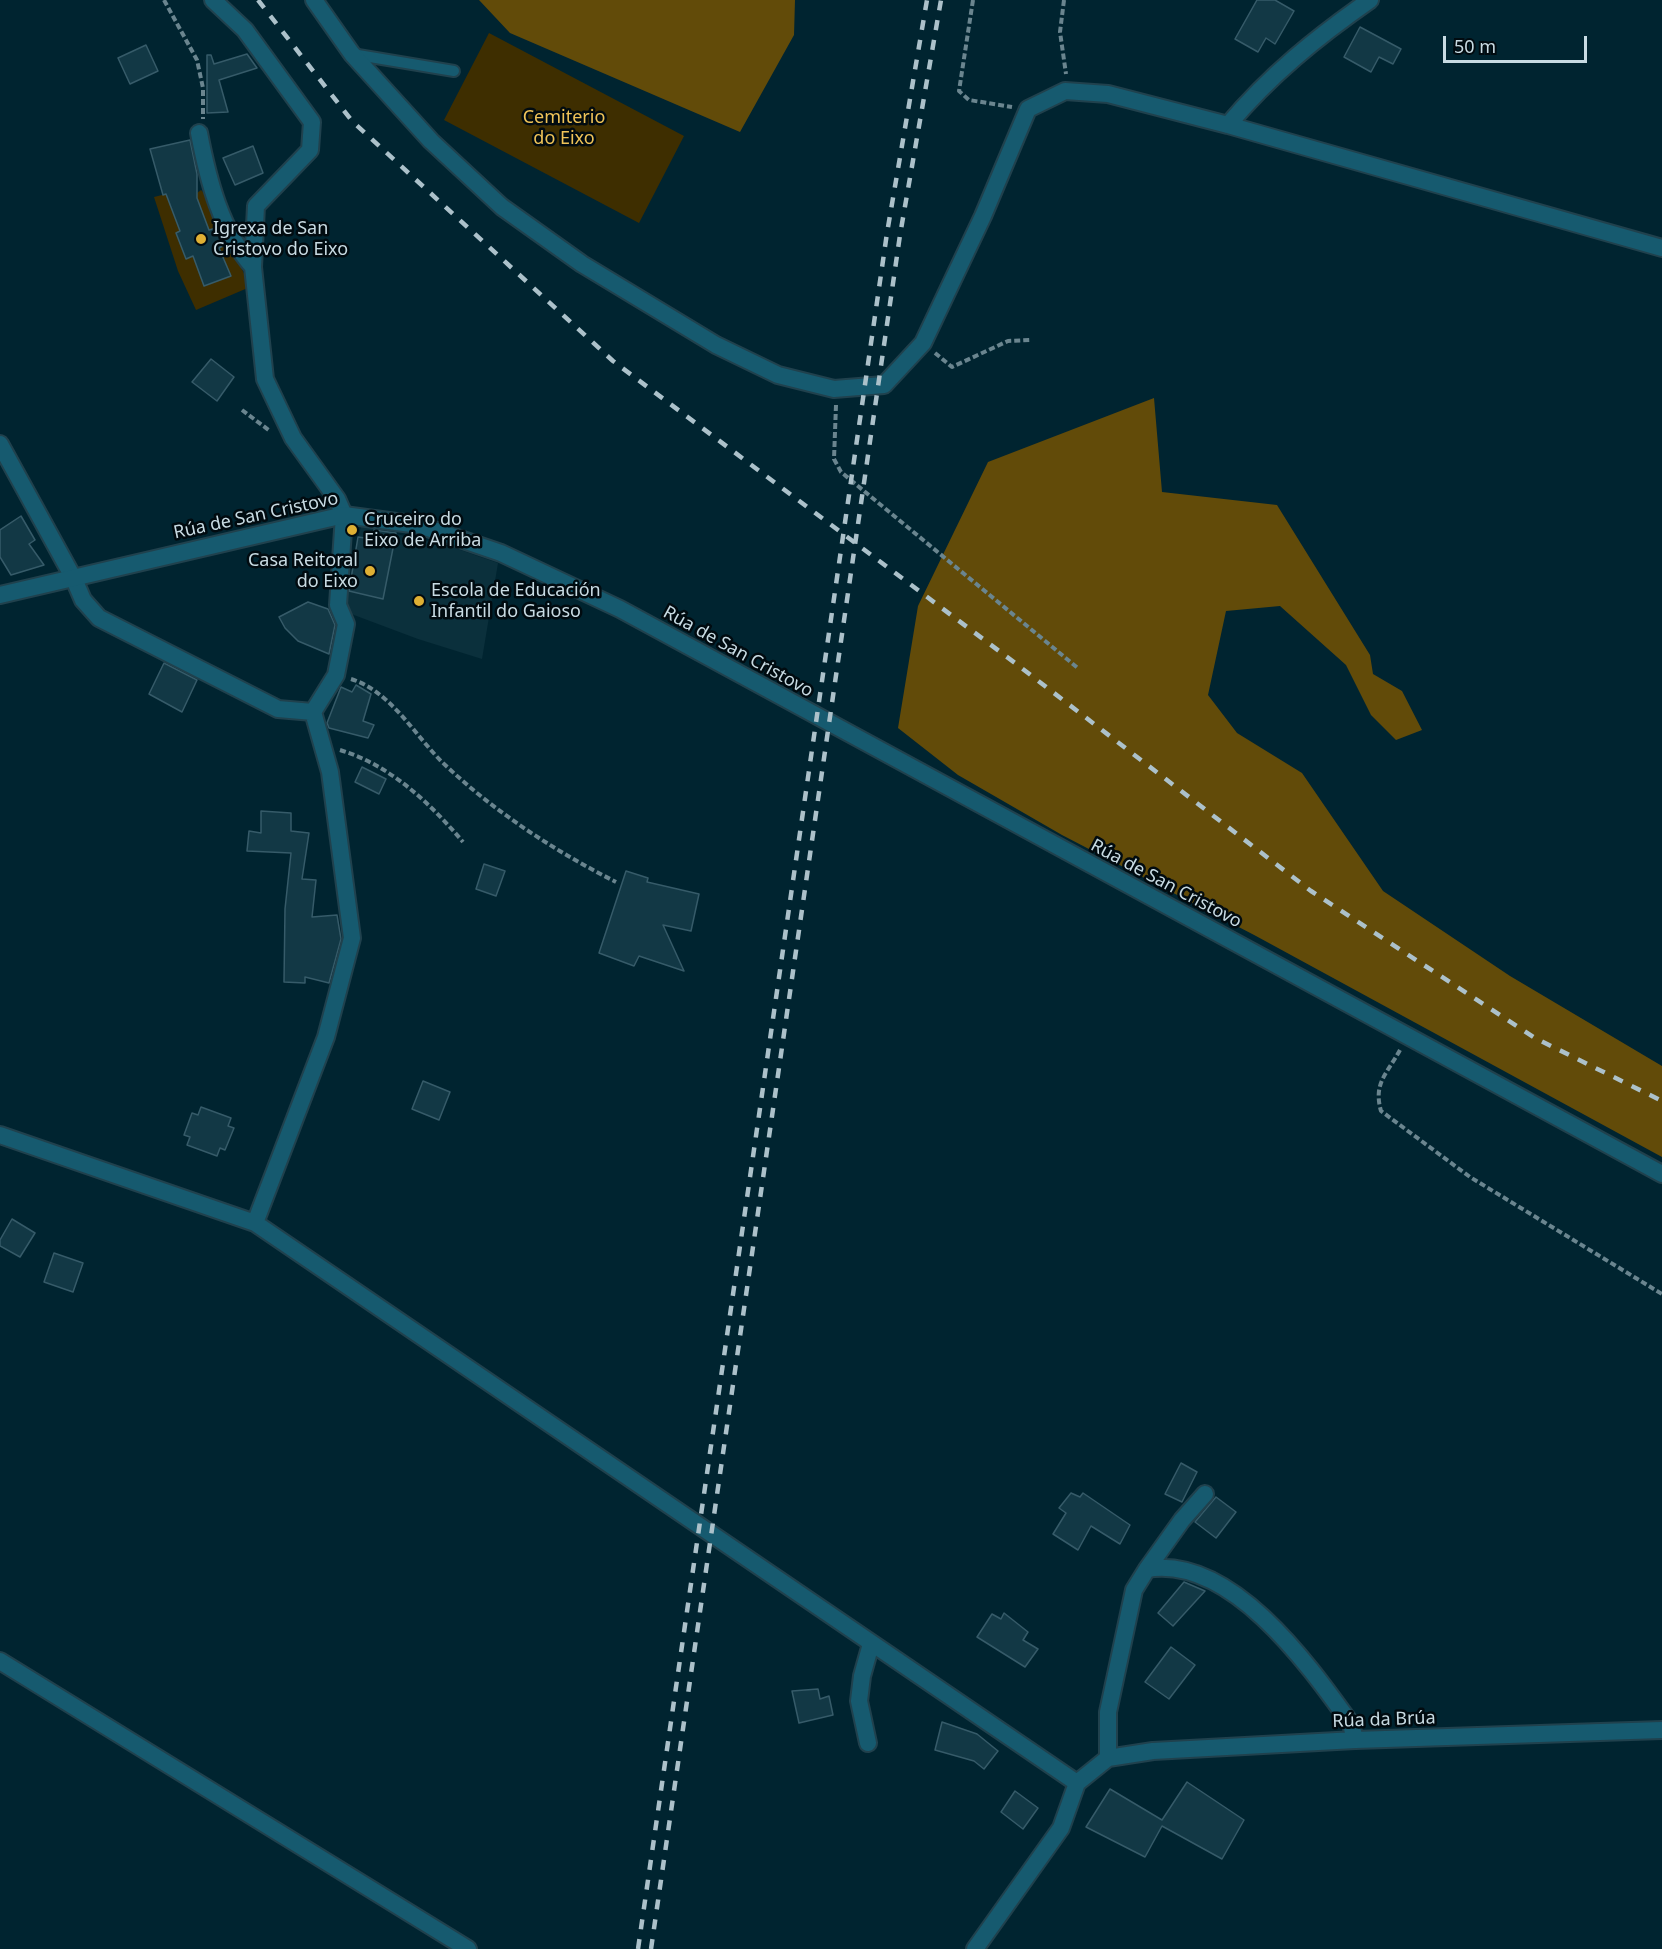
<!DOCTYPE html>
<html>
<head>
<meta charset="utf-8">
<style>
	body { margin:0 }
	#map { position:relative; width:1662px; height:1949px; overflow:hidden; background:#002430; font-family:"Noto Sans",sans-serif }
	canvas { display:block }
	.scale { position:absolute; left:1443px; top:36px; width:144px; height:27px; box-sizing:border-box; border:3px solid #c8dbe3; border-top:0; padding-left:8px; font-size:18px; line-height:21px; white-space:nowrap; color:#c8dbe3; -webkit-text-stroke:4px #010b10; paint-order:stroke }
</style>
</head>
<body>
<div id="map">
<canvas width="1662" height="1949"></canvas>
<div class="scale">50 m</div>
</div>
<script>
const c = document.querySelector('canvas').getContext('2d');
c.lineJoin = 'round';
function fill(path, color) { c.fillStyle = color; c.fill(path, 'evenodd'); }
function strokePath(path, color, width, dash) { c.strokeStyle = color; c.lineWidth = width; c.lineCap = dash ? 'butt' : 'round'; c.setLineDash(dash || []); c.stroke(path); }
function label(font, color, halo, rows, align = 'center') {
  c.font = font + ' "Noto Sans",sans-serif'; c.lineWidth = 5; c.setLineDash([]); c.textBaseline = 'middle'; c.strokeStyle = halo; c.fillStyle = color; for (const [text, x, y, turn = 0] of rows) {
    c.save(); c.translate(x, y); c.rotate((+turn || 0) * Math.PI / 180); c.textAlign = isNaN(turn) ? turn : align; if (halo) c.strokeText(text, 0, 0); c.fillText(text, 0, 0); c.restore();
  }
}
fill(new Path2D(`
	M361 526 449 546 498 563 482 659 418 639 346 612 347 591Z`), '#0b303c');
fill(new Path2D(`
	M489 33 684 136 639 223 444 120Z
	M182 190 197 193 201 190 211 200 250 287 196 310 178 271 154 197Z`), '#3e2e00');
fill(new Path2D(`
	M479 0H795L794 35 740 132 510 33Z
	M1154 398 1162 492 1277 505 1370 655 1373 674 1402 691 1422 730 1396 740 1371 715 1346 665 1280 606 1226 611 1208 695 1237 733 1302 773 1383 891 1510 976 1662 1066V1157L1256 936 1062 835 958 775 898 728 918 606 988 462Z`), '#624b09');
const building = new Path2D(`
	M1257 0H1275L1294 11 1275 44 1266 38 1258 52 1235 39Z
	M1360 27 1401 49 1393 64 1379 57 1371 72 1344 57Z
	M146 45 158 71 130 84 118 58Z
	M247 54 257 68 219 80 228 112 207 113V55H211L214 64Z
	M190 140 197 174V198L209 230 216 228 225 245 219 248 231 276 204 286 193 256 186 259 176 233 180 231 166 194 163 195 150 149Z
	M253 146 263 173 235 185 223 158Z
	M211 359 234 377 217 401 192 382Z
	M21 516 35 540 29 544 44 565 11 575 0 557V530Z
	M374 530 396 533 383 599 349 591 358 537 372 539Z
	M308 602 328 609 335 625 329 654 298 641 285 628 279 617Z
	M164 663 197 680 182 712 149 694Z
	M356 685 371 694 363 721 374 725 368 738 329 728 327 723 341 687 352 692Z
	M362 767 386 779 379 794 355 782Z
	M261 811 291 813V831L309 833 302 879 316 880 312 917 337 915 341 939 329 983 305 977V983L284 982 285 909 291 853 247 851 249 831 261 833Z
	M484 864 505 871 496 896 476 889Z
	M626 871 648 878 647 882 699 894 691 931 663 925 684 971 639 956 634 966 599 953Z
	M423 1081 450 1092 439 1120 412 1109Z
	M201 1107 231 1118 228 1126 234 1128 225 1150 220 1148 217 1156 187 1145 190 1137 184 1135 192 1113 198 1115Z
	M12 1219 35 1233 20 1257 0 1246V1240Z
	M54 1253 83 1263 73 1292 44 1282Z
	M1181 1463 1197 1472 1182 1502 1165 1494Z
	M1071 1493 1080 1497 1083 1493 1130 1525 1120 1544 1091 1526 1078 1550 1053 1534 1066 1513 1059 1508Z
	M1216 1497 1236 1512 1216 1538 1195 1522Z
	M1184 1582 1205 1591 1173 1626 1158 1613Z
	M1004 1613 1028 1632 1023 1640 1038 1649 1025 1667 977 1637 992 1614 1001 1619Z
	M1171 1647 1195 1665 1169 1699 1145 1682Z
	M818 1689 820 1699 829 1696 833 1715 799 1723 792 1691Z
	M942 1722 977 1734 998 1751 984 1769 974 1761 935 1750Z
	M1187 1782 1244 1820 1222 1859 1162 1826 1145 1857 1086 1827 1110 1789 1162 1820Z
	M1015 1791 1038 1808 1023 1829 1001 1812Z`);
fill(building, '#123845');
strokePath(building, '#365b69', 1.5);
const service = new Path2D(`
	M352 54 454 71`);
const minor = new Path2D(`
	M213 0 245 30 312 122 310 150 256 206 253 267 265 379 293 438 337 499 344 515 338 605 346 624 336 675 313 712 330 772 352 938 326 1037 255 1223
	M314 0 352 54 431 141 502 207 582 264 716 345 778 375 834 389 884 385 923 343 983 216 1028 109 1065 91 1108 94 1228 125 1662 248
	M1228 125C1270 75 1317 37 1370 0
	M199 133C208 180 221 231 253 267
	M0 444 74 579 83 600 99 618 278 709 313 712
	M0 1135 255 1223 1077 1783
	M1147 1569 1182 1520 1205 1494
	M0 1661 468 1949
	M868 1743 859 1701 862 1676 871 1644
	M1108 1758 1153 1751 1355 1740 1662 1730
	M1108 1758V1712L1134 1590 1147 1569C1231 1555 1308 1664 1351 1724L1355 1740
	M975 1949 1061 1828 1077 1783 1108 1758`);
const tertiary = new Path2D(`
	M0 595 344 515 419 525 501 553 620 609 1662 1174`);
strokePath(service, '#20414d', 14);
strokePath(minor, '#20414d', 20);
strokePath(tertiary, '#20414d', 20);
strokePath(new Path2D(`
	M164 0 197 60 203 88V119
	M973 0 959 91 969 100 1012 107
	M1064 0 1060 32 1066 74
	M270 252 282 251
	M935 353 952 367 1008 341 1031 340
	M836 405 834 459 841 472 1079 669
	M242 410 270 431
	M351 679C390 691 414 734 442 762 493 811 553 850 616 882
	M340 750C390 765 430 803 463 842
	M1400 1050C1387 1074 1373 1083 1381 1111L1470 1177 1662 1294`), '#6a858f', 4, [6, 3]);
strokePath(service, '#165a6f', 10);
strokePath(minor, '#165a6f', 16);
strokePath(tertiary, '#165a6f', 16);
strokePath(new Path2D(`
	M258 0 352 121 613 361 1015 663 1311 891 1535 1038 1662 1101
	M638 1949 887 233 927 0
	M651 1949 900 235 941 0`), '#acc1ca', 4.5, [10, 10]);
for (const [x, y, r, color] of [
	[201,239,6,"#dfb034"],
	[352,530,6,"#dfb034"],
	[370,571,6,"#dfb034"],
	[419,601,6,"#dfb034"]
]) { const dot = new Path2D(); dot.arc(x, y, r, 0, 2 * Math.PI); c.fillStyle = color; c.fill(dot); strokePath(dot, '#010b10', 2); }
label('18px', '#efc358', '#010b10', [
	["Cemiterio",564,118],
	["do Eixo",564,139]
]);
label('18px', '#c8dbe3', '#010b10', [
	["Igrexa de San",213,229],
	["Cristovo do Eixo",213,250],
	["Cruceiro do",364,520],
	["Eixo de Arriba",364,541],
	["Casa Reitoral",358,561,"right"],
	["do Eixo",358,582,"right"],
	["Escola de Educación",431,591],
	["Infantil do Gaioso",431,612]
], 'left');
label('18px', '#c8dbe3', '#010b10', [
	["Rúa de San Cristovo",256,516,-12],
	["Rúa de San Cristovo",738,652,29],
	["Rúa de San Cristovo",1166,884,28],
	["Rúa da Brúa",1384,1720,-2]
]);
</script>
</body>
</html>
